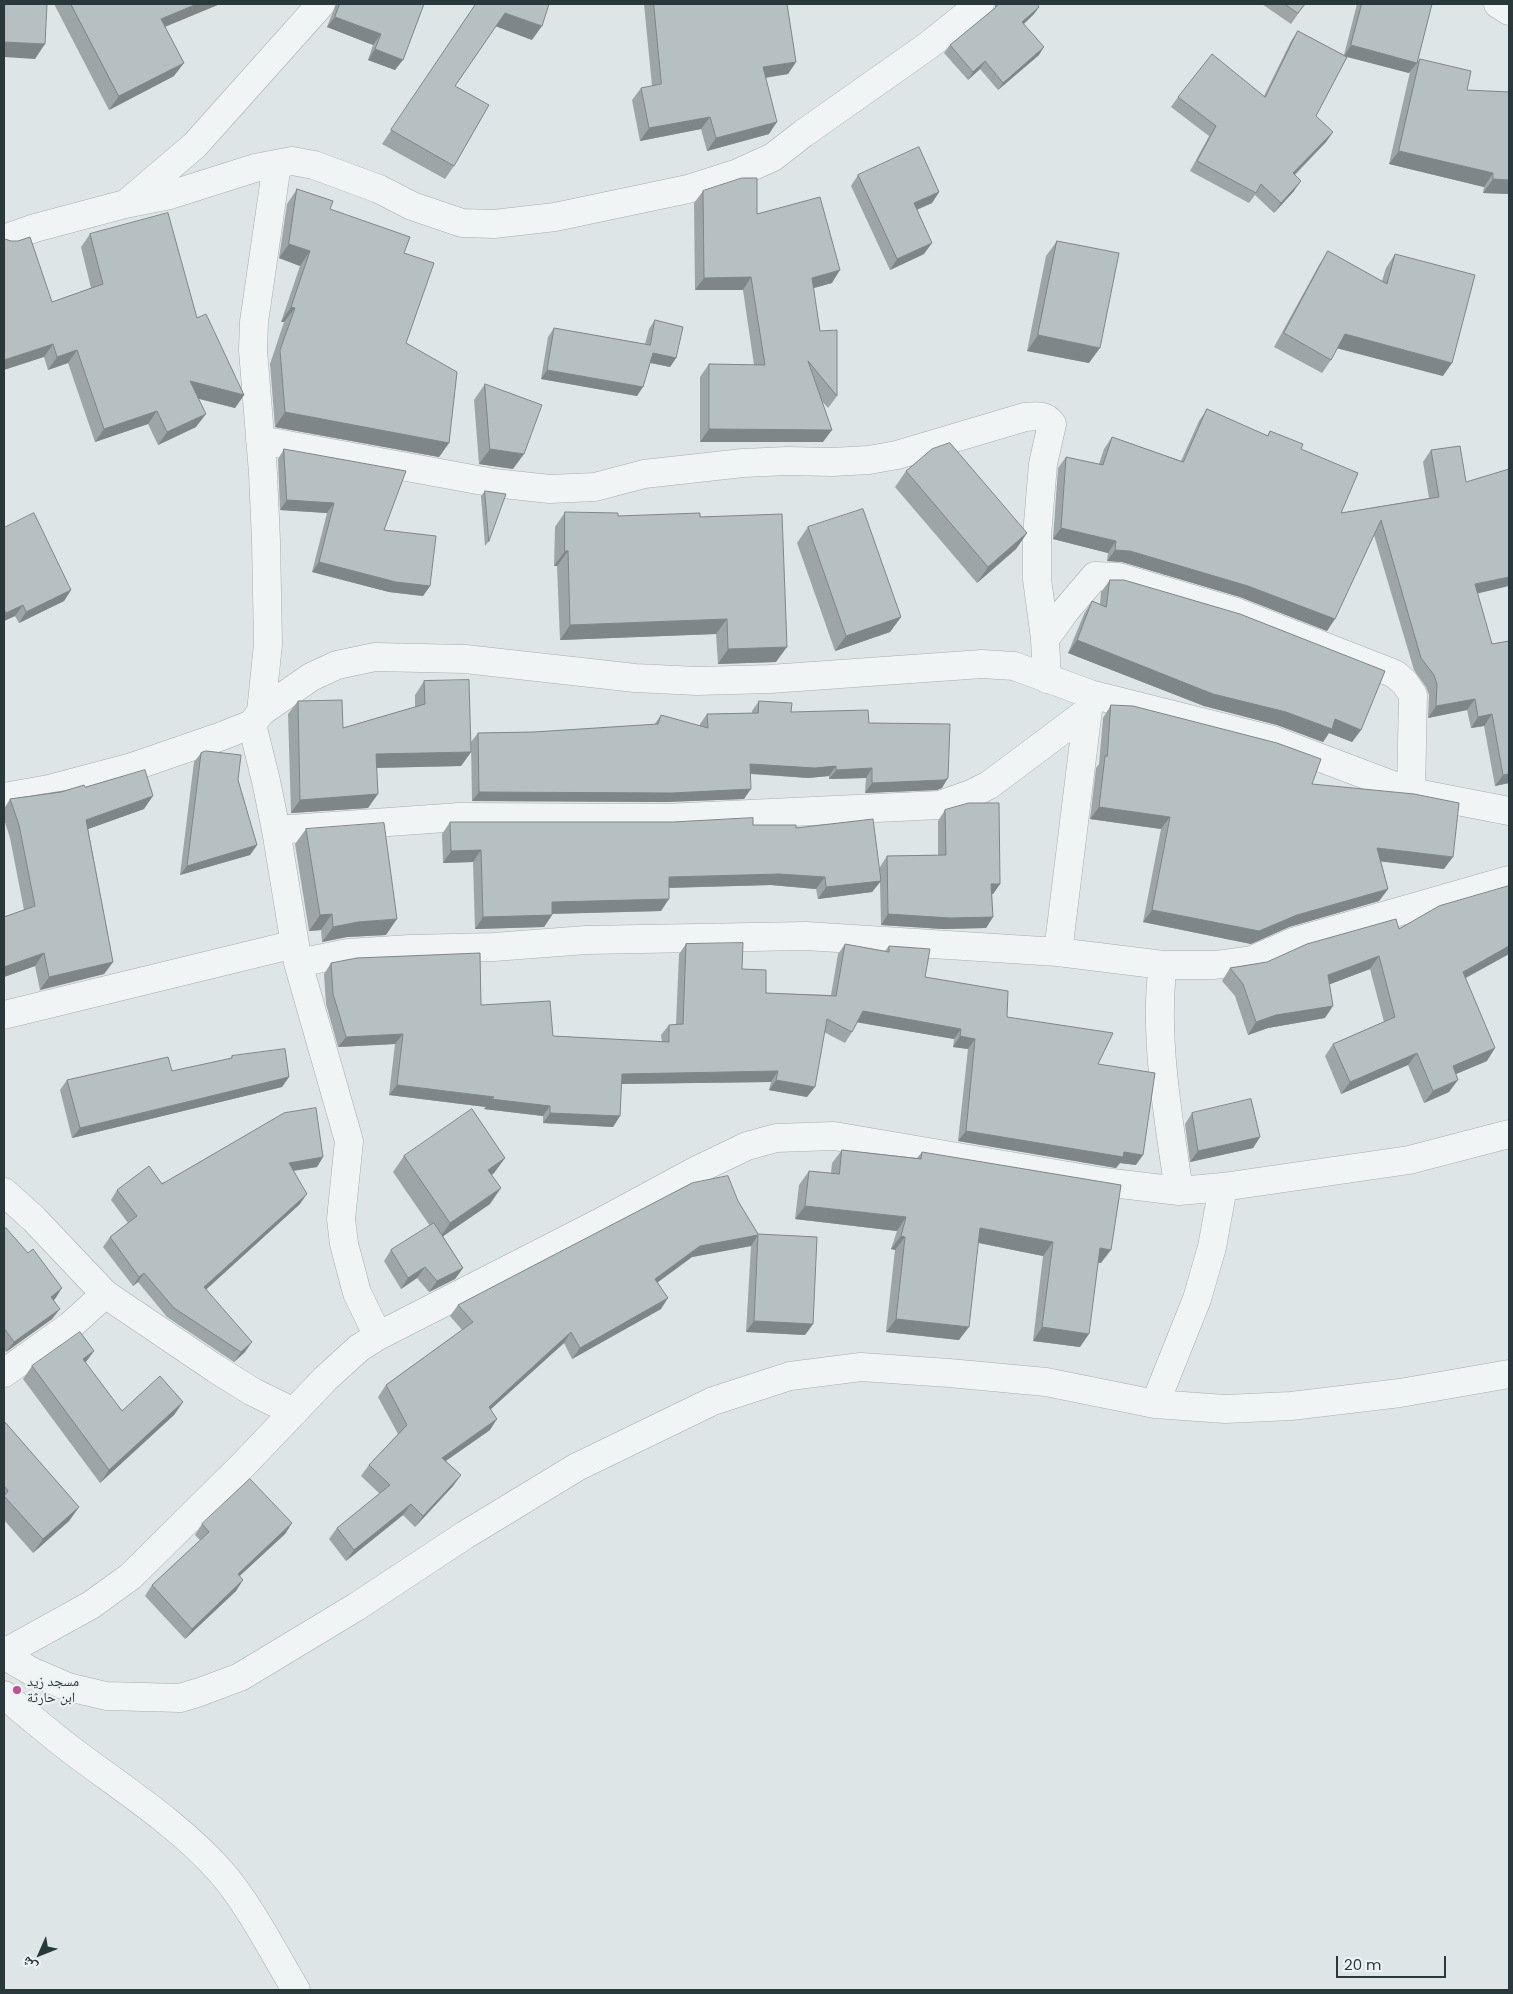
<!DOCTYPE html>
<html>
<head>
<meta charset="utf-8">
<style>
	body { margin:0 }
	#map { position:relative; width:1513px; height:1994px; overflow:hidden; background:#dee5e6; font-family:Poppins,"Noto Naskh Arabic",sans-serif }
	canvas { display:block }
	.frame { position:absolute; inset:0; border:5px solid #29383b; pointer-events:none }
	.north { position:absolute; left:15px; top:1929px; width:50px; height:50px; -webkit-text-stroke:4px #edf3f4; paint-order:stroke; rotate:226deg; font-size:14px; font-weight:700; line-height:20px; text-align:center; color:#29383b }
	.north::after { content:''; display:block; margin:auto; width:18px; height:22px; background:#29383b; clip-path:polygon(50% 0,100% 100%,50% 72%,0 100%) }
	.scale { position:absolute; left:1336px; top:1956px; width:110px; height:22px; box-sizing:border-box; border:2px solid #29383b; border-top:0; padding-left:6px; font-size:15px; line-height:18px; white-space:nowrap; color:#29383b; -webkit-text-stroke:4px #edf3f4; paint-order:stroke }
</style>
</head>
<body>
<div id="map">
<canvas width="1513" height="1994"></canvas>
<div class="frame"></div>
<div class="north">ش</div>
<div class="scale">20 m</div>
</div>
<script>
const c = document.querySelector('canvas').getContext('2d');
c.lineJoin = 'round';
function strokePath(path, color, width, dash) { c.strokeStyle = color; c.lineWidth = width; c.lineCap = dash ? 'butt' : 'round'; c.setLineDash(dash || []); c.stroke(path); }
function fill(path, color) { c.fillStyle = color; c.fill(path, 'evenodd'); }
function label(font, color, halo, rows, align = 'center') {
  c.font = font + ' Poppins,"Noto Naskh Arabic",sans-serif'; c.lineWidth = 4.5; c.setLineDash([]); c.textBaseline = 'middle'; c.strokeStyle = halo; c.fillStyle = color; for (const [text, x, y, turn = 0] of rows) {
    c.save(); c.translate(x, y); c.rotate((+turn || 0) * Math.PI / 180); c.textAlign = isNaN(turn) ? turn : align; if (halo) c.strokeText(text, 0, 0); c.fillText(text, 0, 0); c.restore();
  }
}
const minor = new Path2D(`
	M1498 4 1509 11
	M127 203 195 145 321 4
	M4 239 35 228 125 204 170 195 255 168 292 161 314 165 379 189 412 206 462 223 494 224 555 217 688 189 738 173 773 157 804 133 929 45 980 4
	M260 440 494 483 550 489 595 487 644 474 743 463 788 461 832 462 869 460 897 455 1025 417C1035 416 1045 414 1052 424L1043 464 1037 535V579L1045 639 1047 679
	M1045 639 1066 610 1095 576 1118 577 1236 612 1395 674 1405 683 1413 695 1411 792
	M261 712 268 644 266 541 263 473 253 350 254 322 277 164
	M252 724 266 781 276 830 298 963 349 1141 341 1219 344 1244 357 1293 378 1336
	M4 797 49 789 132 767 222 736 252 724 261 712 311 677 337 665 375 657 465 659 635 678 697 681 770 679 982 664 1014 666 1090 694 1273 740 1411 792 1509 811
	M276 830 459 817 665 818 940 805 971 794 989 785 1088 711
	M1058 952 1089 701
	M298 963 348 953 410 949 494 947 586 940 806 936 1058 952 1163 965
	M4 1015 295 944
	M1179 1191C1169 1122 1153 1034 1163 965H1215L1252 960 1293 942 1509 880
	M4 1192 34 1219 105 1294 216 1369 253 1392 294 1412
	M4 1373 70 1326 105 1294
	M1155 1404 1197 1299 1212 1247 1223 1187
	M4 1653 91 1605 131 1576 245 1463 325 1379 359 1348 378 1336 599 1223 697 1170 747 1146 776 1138 834 1136 1104 1182 1179 1191 1223 1187 1409 1160 1509 1134
	M4 1655 31 1671 68 1687 106 1696 180 1698 200 1692 240 1677 356 1607 465 1535 577 1467 713 1401 790 1376 861 1367 949 1373 1046 1382 1155 1404 1225 1409 1291 1406 1400 1393 1509 1374
	M4 1695C27 1714 50 1734 74 1752 123 1789 181 1826 221 1872 249 1904 274 1953 296 1990`);
strokePath(minor, '#a4aeaf', 29);
strokePath(minor, '#f1f4f5', 28);
fill(new Path2D(`
	M54 4H220L165 27 174 76 109 110Z
	M336 4H424L395 70 368 60 373 45 327 27Z
	M476 4 532 40 496 26 455 86 454 166 445 179 382 144Z
	M644 4H787L796 62 788 74 766 78 769 134 707 151 701 129 640 141 632 100 641 88 652 86Z
	M995 4H1037L1039 7 1034 14 1024 24 1039 55 998 90 980 69 968 80 944 53 950 45 995 9Z
	M1262 4H1305L1291 24Z
	M1357 4H1432L1417 63 1409 73 1347 57 1316 116 1333 132 1326 142 1295 175 1294 191 1274 213 1255 195 1249 203 1190 171 1209 136 1171 107 1178 97 1264 96 1291 41 1298 31 1344 55Z
	M1420 59 1467 90 1509 194 1483 193 1484 187 1389 164 1410 72Z
	M858 175 939 192 932 203 917 210 924 254 890 270 851 186Z
	M297 189 404 253 406 343 449 443 439 457 275 427 270 364 284 322H281L300 266 279 258 287 204Z
	M703 191 757 214 832 283 813 288 820 331 837 396 828 408 821 400 823 442H700V377L709 364 754 365 743 290H695L694 203Z
	M90 234 197 318 244 395 235 408 199 399 196 427 158 445 148 424 95 442 68 363 48 370 44 357 52 302 91 288 81 247Z
	M1057 241 1089 363 1027 351 1046 256Z
	M1328 251 1382 281 1386 268 1395 254 1443 376 1337 348 1331 360 1322 373 1274 347 1319 265Z
	M655 320 676 358 670 367 650 363 637 396 541 379 548 337 554 328 645 344 649 329Z
	M485 384 513 469 479 464 474 400Z
	M1207 409 1267 436 1270 431 1301 449 1341 513 1429 498 1423 462 1431 450 1477 593 1492 644 1509 641V783L1495 786 1484 726 1471 728 1467 710 1428 718 1429 695 1426 687 1414 670 1374 535 1327 631 1240 597 1122 562 1107 561 1108 553 1053 539 1058 468 1066 457 1099 464 1104 449 1112 437 1181 461 1199 421Z
	M284 449 384 530 430 586 423 596 389 592 312 572 327 513 280 510 278 459Z
	M906 471 1027 533 1016 549 977 583 895 487Z
	M485 491 489 541 485 546 481 496Z
	M565 512 618 516 700 517 776 662 718 664 716 634 560 640 557 566H554L555 527Z
	M808 527 901 617 890 632 835 651 797 543Z
	M4 528 71 590 64 601 19 623 15 616 4 621Z
	M1110 580 1361 730 1352 742 1329 733 1323 742 1277 725 1204 706 1068 653 1084 614 1092 601 1100 604 1101 592Z
	M424 681 471 752 461 766 377 768 368 808 291 813 288 714 298 701 343 728 415 707V695Z
	M759 701 791 712 869 723 942 788 937 790 865 793 866 778 829 779V776L808 778 750 774 744 799 665 802 472 801 471 742 478 733 534 732 654 725 661 715 700 726V724L707 714 752 713V711Z
	M1111 705 1312 784 1444 869 1381 861 1388 889 1379 901 1289 927 1251 944 1143 922 1161 829 1090 819 1096 768 1099 764 1103 718Z
	M201 753 238 780 257 845 250 855 180 875 194 762Z
	M85 787 144 809 88 829 113 962 104 974 40 990 35 966 4 977V917L24 910 10 838 4 819V809L10 799Z
	M945 810 1000 884 993 894H992L993 917 986 928 943 929 881 925 880 882 872 892 818 899 816 889 771 885 669 888 661 911 552 914V915L544 927 475 929 473 862 443 863 442 834 450 822 753 825 796 828 880 875V867L887 856 938 855V821Z
	M306 829 386 935 347 937 322 942 321 930 309 931 295 844Z
	M1509 886V954L1466 978 1487 1061 1456 1074 1449 1092 1424 1103 1408 1065 1341 1094 1325 1056 1333 1044 1384 1022 1370 969 1330 984 1325 1018 1268 1028 1248 1035 1235 996 1222 981 1230 968 1267 962 1399 929Z
	M686 944 742 969 766 993 831 995 838 954 845 944 885 951 889 946 925 977 1007 1017 1098 1064 1136 1165 1120 1163 1116 1168 958 1141 968 1049 953 1047 954 1039 857 1022 852 1032 845 1043 824 1032 807 1097 769 1090 771 1082 621 1084 620 1116 613 1127 543 1123V1116L484 1109 486 1107 389 1095 395 1044 338 1047 326 1004 324 974 331 963 481 1005 553 1036 662 1042 661 1035 669 1025 676 1024 679 954Z
	M232 1056 289 1077 282 1087 72 1138 60 1090 67 1080 172 1071 230 1059Z
	M1192 1113 1260 1137 1253 1148 1190 1162 1185 1124Z
	M842 1150 917 1158 922 1152 1101 1263H1098L1080 1347 1033 1341 1043 1256 978 1243 959 1340 886 1332 895 1250 891 1249 897 1231 795 1219 799 1185 809 1171 831 1173 832 1163Z
	M404 1156 505 1158 494 1173 492 1175 490 1204 443 1236 463 1268 455 1279 429 1292 417 1278 401 1289 384 1261 391 1250 430 1226 393 1172Z
	M323 1157 317 1167 294 1171 300 1204 206 1289 245 1352 234 1362 167 1317 138 1282 133 1286 103 1247 110 1237 128 1223 111 1200 117 1190Z
	M738 1201 813 1324 805 1335 746 1332 751 1246 692 1257 657 1283 661 1309 572 1359 564 1343 491 1409 490 1430 446 1461 461 1475 453 1486 415 1527 403 1515 346 1561 329 1539 337 1528 380 1494 361 1476 369 1465 398 1434 378 1397 386 1385 462 1330 450 1316 458 1305Z
	M4 1230 55 1299 53 1300 52 1319 6 1352 4 1349Z
	M94 1351 85 1363 122 1411 183 1402 174 1415 100 1483 23 1379 32 1366Z
	M4 1421 79 1507 69 1521 33 1553 4 1520Z
	M292 1523 285 1534 239 1576 236 1591 185 1639 145 1596 152 1585 200 1540 195 1535 202 1524Z`), '#9da5a7');
fill(new Path2D(`
	M197 4H220L152 32 161 19Z
	M1039 7 1034 14 1017 30 1022 22Z
	M505 13 542 26 532 40 495 26Z
	M335 17 381 34 373 45 327 27Z
	M4 42 45 44 35 59 4 57Z
	M1351 45 1417 63 1409 73 1344 56Z
	M1044 47 1039 55 998 90 1003 83Z
	M375 49 403 60 395 70 368 60Z
	M985 61 980 69 968 80 973 72Z
	M796 62 788 74 754 79 763 67Z
	M184 63 174 76 109 110 119 96Z
	M710 117 701 129 640 141 649 128Z
	M777 122 769 134 707 151 716 138Z
	M1333 132 1326 142 1286 183 1293 173Z
	M1399 151 1493 173 1484 187 1389 164Z
	M1493 179 1509 180V194L1483 193Z
	M1301 181 1294 191 1274 213 1281 203Z
	M939 192 932 203 906 214 914 203Z
	M932 243 924 254 890 270 897 259Z
	M289 244 310 251 300 266 279 258Z
	M840 270 832 283 803 291 812 278Z
	M751 277 743 290H695L704 278Z
	M291 307 295 308 284 322H281Z
	M1345 334 1452 363 1443 376 1336 348Z
	M1038 335 1100 348 1089 363 1027 351Z
	M53 344 44 357 4 370V360Z
	M77 350 68 363 48 370 57 357Z
	M653 353 676 358 670 367 647 362Z
	M547 370 643 387 637 396 541 379Z
	M190 381 244 395 235 408 181 394Z
	M157 411 148 424 95 442 104 429Z
	M285 412 449 443 439 457 275 427Z
	M206 414 196 427 158 445 167 432Z
	M709 429 832 430 823 442H700Z
	M490 449 524 454 513 469 479 464Z
	M287 500 334 503 327 513 280 510Z
	M1061 528 1116 541 1108 553 1053 539Z
	M1027 533 1016 549 977 583 988 567Z
	M1115 550 1130 551 1248 586 1335 619 1327 631 1240 597 1122 562 1107 561Z
	M565 551H568L557 566H554Z
	M319 562 430 586 423 596 389 592 312 572Z
	M1509 577V586L1467 596 1475 584Z
	M71 590 64 601 19 623 26 612Z
	M23 605 15 616 4 621V616L6 613Z
	M901 617 890 632 835 651 846 636Z
	M727 619 716 634 560 640 570 625Z
	M1077 640 1335 719 1361 730 1352 742 1329 733 1323 742 1277 725 1204 706 1068 653Z
	M787 647 776 662 718 664 728 649Z
	M1475 699 1467 710 1428 718 1436 706Z
	M1492 714 1484 726 1471 728 1478 717Z
	M471 752 461 766 367 768 376 754Z
	M750 764 836 766 829 776 808 778 743 773Z
	M872 768 866 778 829 779 836 770Z
	M1509 774V783L1495 786 1503 775Z
	M948 778 942 788 937 790 865 793 872 783Z
	M751 789 744 799 665 802 472 801 479 792Z
	M378 794 368 808 291 813 300 800Z
	M153 796 144 809 77 833 86 820Z
	M1099 807 1170 817 1161 829 1090 819Z
	M257 845 250 855 180 875 187 866Z
	M1377 848 1453 857 1444 869 1369 860Z
	M481 850 473 862 443 863 451 851Z
	M779 874 825 877 816 889 771 885 660 888 669 877Z
	M881 881 872 892 818 899 826 887Z
	M991 884H1000L993 894H984Z
	M1388 889 1379 901 1289 927 1251 944 1143 922 1152 910 1297 915Z
	M669 899 661 911 543 914 552 902Z
	M332 914 321 930 309 931 320 915Z
	M888 914 993 917 986 928 943 929 881 925Z
	M552 915 544 927 475 929 483 917Z
	M397 919 386 935 347 937 322 942 333 927 358 922Z
	M1509 946V954L1454 984 1463 972Z
	M44 953 35 966 4 977V967Z
	M1379 956 1370 969 1320 988 1328 975Z
	M113 962 104 974 40 990 49 977Z
	M1333 1006 1325 1018 1268 1028 1248 1035 1256 1022 1276 1015Z
	M863 1011 961 1029 954 1039 855 1022Z
	M403 1034 395 1044 338 1047 346 1037Z
	M960 1036 975 1039 968 1049 953 1047Z
	M1495 1048 1487 1061 1444 1079 1453 1066Z
	M1417 1053 1408 1065 1341 1094 1350 1082Z
	M778 1071 771 1082 615 1084 622 1074Z
	M289 1077 282 1087 72 1138 80 1128Z
	M776 1080 815 1087 807 1097 769 1090Z
	M1458 1080 1449 1092 1424 1103 1433 1091Z
	M397 1085 494 1097 550 1106 543 1116 484 1109 486 1107 389 1095Z
	M550 1113 620 1116 613 1127 543 1123Z
	M966 1131 1124 1152 1143 1155 1136 1165 1120 1163 1116 1168 958 1141Z
	M1260 1137 1253 1148 1190 1162 1198 1151Z
	M323 1157 317 1167 283 1172 289 1163Z
	M505 1158 494 1173 477 1185 488 1170Z
	M501 1188 490 1204 439 1239 450 1223Z
	M307 1194 300 1204 198 1297 204 1287Z
	M805 1206 906 1217 897 1231 795 1219Z
	M980 1228 1053 1242 1043 1256 970 1241Z
	M758 1235 751 1246 692 1257 647 1290 655 1279 700 1246Z
	M901 1236 905 1237 895 1250 891 1249Z
	M1100 1248 1111 1250 1101 1263 1090 1261Z
	M425 1267 417 1278 401 1289 408 1278Z
	M463 1268 455 1279 429 1292 437 1281Z
	M144 1273 138 1282 133 1286 139 1277Z
	M62 1288 55 1299 43 1307 51 1297Z
	M668 1298 661 1309 572 1359 580 1348Z
	M60 1309 52 1319 6 1352 14 1342Z
	M896 1319 969 1327 959 1340 886 1332Z
	M754 1321 813 1324 805 1335 746 1332Z
	M1042 1327 1089 1334 1080 1347 1033 1341Z
	M571 1332 564 1343 481 1418 489 1407Z
	M252 1342 245 1352 234 1362 241 1352Z
	M94 1351 85 1363 83 1359Z
	M183 1402 174 1415 100 1483 109 1470Z
	M497 1419 490 1430 434 1469 442 1458Z
	M461 1475 453 1486 415 1527 423 1516Z
	M411 1504 403 1515 346 1561 354 1550Z
	M79 1507 69 1521 33 1553 43 1539Z
	M292 1523 285 1534 230 1585 238 1574Z
	M243 1580 236 1591 185 1639 192 1629Z`), '#7f8688');
const building = new Path2D(`
	M4 4H47L45 44 4 42Z
	M71 4H197L161 19 184 63 119 96Z
	M340 4H424L403 60 375 49 381 34 335 17Z
	M476 4H549L542 26 505 13 455 86 489 105 454 166 391 130Z
	M654 4H787L796 62 763 67 777 122 716 138 710 117 649 128 641 88 661 84Z
	M999 4H1037L1039 7 1022 22 1044 47 1003 83 985 61 973 72 950 45 995 8Z
	M1285 4H1305L1298 13Z
	M1362 4H1432L1417 63 1351 45Z
	M1298 31 1347 57 1316 116 1333 132 1293 173 1301 181 1281 203 1261 184 1256 193 1197 161 1216 126 1178 97 1212 54 1265 97Z
	M1420 59 1471 71 1467 90 1509 92V180L1493 179V173L1399 151Z
	M919 147 939 192 914 203 932 243 897 259 858 175Z
	M742 178H757V214L820 197 840 270 812 278 820 331 837 330V396L808 361 832 430 709 429V364L765 365 751 277 704 278 703 191Z
	M297 189 333 201 330 209 410 237 404 253 434 263 406 343 457 372 449 443 285 412 280 350 295 308 291 307 310 251 289 244Z
	M168 213 197 318 206 314 244 395 190 381 206 414 167 432 157 411 104 429 77 350 57 357 53 344 4 360V240L5 239 11 241H18L30 237 52 302 103 284 90 234Z
	M1057 241 1119 253 1100 348 1038 335Z
	M1328 251 1387 284 1395 254 1475 275 1452 363 1345 334 1331 360 1284 333Z
	M655 320 683 327 676 358 653 353 643 387 547 370 554 328 650 345Z
	M485 384 542 405 524 454 490 449Z
	M1207 409 1268 436 1270 431 1303 444 1301 449 1358 473 1341 513 1439 497 1431 450 1460 446 1466 482 1509 469V577L1475 584 1492 644 1509 641V774L1503 775 1492 714 1478 717 1475 699 1436 706 1437 684 1434 675 1421 658 1381 520 1335 619 1248 586 1130 551 1115 550 1116 541 1061 528 1066 457 1103 465 1112 437 1183 462Z
	M950 443 1027 533 988 567 906 471 932 449Z
	M284 449 406 471 384 530 436 536 430 586 396 582 319 562 334 503 287 500Z
	M485 491 506 494 489 541Z
	M863 509 901 617 846 636 808 527Z
	M565 512 618 513V516L700 513V517L782 514 787 647 728 649 727 619 570 625 568 551H565Z
	M34 513 71 590 26 612 23 605 6 613 4 609V528Z
	M1110 580H1124L1240 614 1385 671 1361 730 1335 719 1332 729 1286 712 1213 694 1077 640 1092 601 1106 607Z
	M469 680 471 752 376 754 378 794 300 800 298 701 342 700 343 728 425 704 424 681Z
	M759 701 792 703 791 712 868 710 869 723 950 724 948 778 944 780 872 783V768L836 770V766L815 768 750 764 751 789 672 793 479 792 478 733 534 732 658 724 661 715 708 728 707 714 758 713Z
	M1111 705 1133 706 1277 743 1321 759 1312 784 1414 794 1459 803 1453 857 1377 848 1388 889 1297 915 1259 931 1152 910 1170 817 1099 807 1105 756H1107Z
	M206 751 241 755 238 780 257 845 187 866 201 753Z
	M145 770 153 796 86 820 113 962 49 977 44 953 4 967V917L35 906 19 825 10 799 61 792 84 785 85 787Z
	M969 803H999L1000 884H991L993 917 950 918 888 914 887 856 946 855 945 810Z
	M753 818V825H796V828L873 819 881 881 826 887 825 877 779 874 669 877V899L552 902V915L483 917 481 850 451 851 450 822H673Z
	M384 823 397 919 358 922 333 927 332 914 320 915 306 829Z
	M1509 886V946L1463 972 1495 1048 1453 1066 1458 1080 1433 1091 1417 1053 1350 1082 1333 1044 1395 1017 1379 956 1328 975 1333 1006 1276 1015 1256 1022 1243 984 1230 968 1267 962 1307 944 1396 919 1399 929 1439 906Z
	M743 943 742 969 766 970V993L836 996 845 944 889 952V946L930 949 925 977 1008 991 1007 1017 1113 1033 1098 1064 1155 1073 1143 1155 1124 1152 1123 1157 966 1131 975 1039 960 1036 961 1029 863 1011 852 1032 827 1019 815 1087 776 1080 778 1071 622 1074 620 1116 550 1113V1106L491 1099 494 1097 397 1085 403 1034 346 1037 333 994 331 963 357 958 480 953 481 1005 550 1001 553 1036 669 1042V1025L683 1024 686 944Z
	M285 1049 289 1077 80 1128 67 1080 168 1057 172 1071 232 1058V1056Z
	M1251 1099 1260 1137 1198 1151 1192 1113Z
	M316 1108 323 1157 289 1163 307 1194 204 1287 252 1342 241 1352 174 1308 144 1273 139 1277 110 1237 137 1216 117 1190 149 1166 162 1184 284 1113Z
	M472 1109 505 1158 488 1170 501 1188 450 1223 404 1156Z
	M842 1150 921 1159 922 1152 1121 1185 1111 1250 1100 1248 1089 1334 1042 1327 1053 1242 980 1228 969 1327 896 1319 905 1237 901 1236 906 1217 805 1206 809 1171 839 1174Z
	M728 1176 738 1201 758 1234 817 1237 813 1324 754 1321 758 1235 700 1246 655 1279 668 1298 580 1348 571 1332 489 1407 497 1419 442 1458 461 1475 423 1516 411 1504 354 1550 337 1528 390 1485 369 1465 407 1425 386 1385 473 1322 458 1305 692 1183Z
	M434 1223 463 1268 437 1281 425 1267 408 1278 391 1250Z
	M6 1228 28 1253 33 1249 62 1288 51 1297 60 1309 14 1342 4 1328V1230Z
	M80 1332 94 1351 83 1359 122 1411 160 1376 183 1402 109 1470 32 1366Z
	M4 1421 79 1507 43 1539 4 1496 8 1491 4 1486Z
	M250 1479 292 1523 238 1574 243 1580 192 1629 152 1585 209 1532 202 1524Z`);
fill(building, '#b6c0c2');
strokePath(building, '#7f8688', 1);
for (const [x, y, r, color] of [
	[17,1690,5,"#bd5192"]
]) { const dot = new Path2D(); dot.arc(x, y, r, 0, 2 * Math.PI); c.fillStyle = color; c.fill(dot); strokePath(dot, '#edf3f4', 2); }
label('14px', '#29383b', '#edf3f4', [
	["مسجد زيد",27,1682],
	["ابن حارثة",27,1698]
], 'left');
</script>
</body>
</html>
